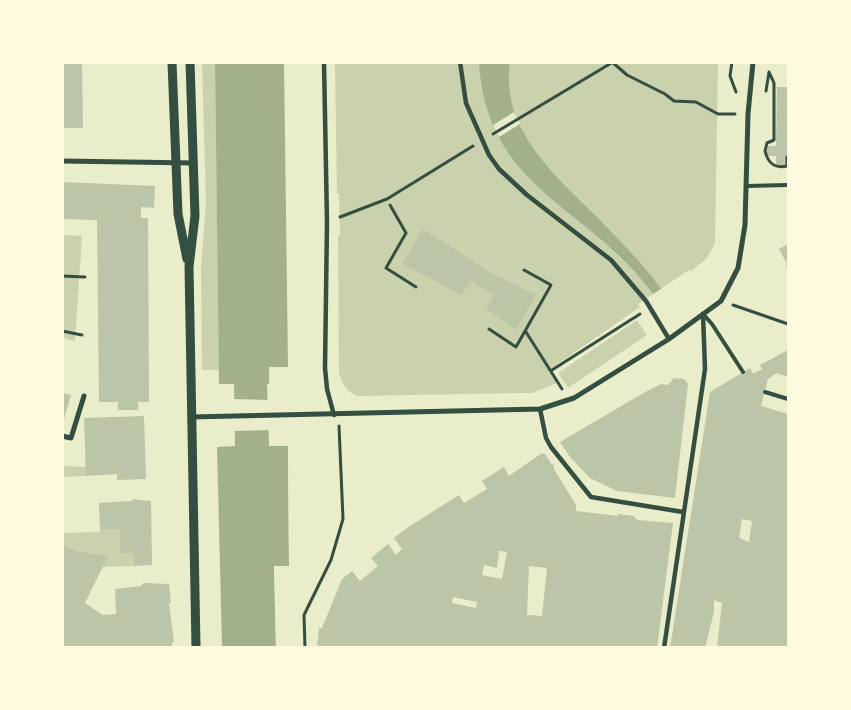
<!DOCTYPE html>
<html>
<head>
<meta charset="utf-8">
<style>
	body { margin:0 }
	#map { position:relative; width:851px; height:710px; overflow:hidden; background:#e9edc9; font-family:"Nunito Sans",sans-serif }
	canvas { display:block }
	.frame { position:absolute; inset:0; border:64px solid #fefae0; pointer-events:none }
</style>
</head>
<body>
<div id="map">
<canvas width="851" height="710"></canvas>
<div class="frame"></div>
</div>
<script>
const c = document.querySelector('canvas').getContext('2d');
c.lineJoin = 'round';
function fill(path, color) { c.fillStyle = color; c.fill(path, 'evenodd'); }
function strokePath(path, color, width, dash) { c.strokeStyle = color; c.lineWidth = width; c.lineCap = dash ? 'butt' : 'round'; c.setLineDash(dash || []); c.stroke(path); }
fill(new Path2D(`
	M215 62 219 370H202L201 267 206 203 202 63Z
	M335 63H718L715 243 707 258 691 271 689 270 638 304 640 307 549 370 557 383 532 393H521L357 396C346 391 343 385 339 373L338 237 340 235 339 194H337Z
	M63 235 82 236 75 341 63 338Z
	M637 320 647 335 568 388 558 373Z
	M63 466 86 467V476L63 477Z
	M100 529H119L120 554 134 553V566L102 567 107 556 76 551 63 543V533L99 532Z`), '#cad2ad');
fill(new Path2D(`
	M215 63H284L288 367H269V384H267L269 446H288L289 566H274L276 647H222L217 447 235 446 234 384H219Z
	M479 63H510C500 127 553 174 595 215 618 239 642 262 661 289L653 294C590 206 487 191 479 63Z`), '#a3b18a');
fill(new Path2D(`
	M514 112 520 124 499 137 493 125Z
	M234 399 269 400 270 430 233 431 232 400Z
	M288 446 290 447 292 566 290 568H276L279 647H276L274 566H289Z`), '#e9edc9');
fill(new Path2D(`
	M62 62H82L83 128H62Z
	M777 87H788V157H786V166L776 165V156H767V146H776Z
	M62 182 155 186 154 208 141 207V218H148L149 402H138V410H118V402H99L97 220 62 219Z
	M423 229 491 273 536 295 516 330 486 309 494 295 470 281 462 295 402 264Z
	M788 244V274L786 265 787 264 779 249Z
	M788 350V377L777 373 768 379 761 406 788 414V648H717L722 603 714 600V612L705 648H670L710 392 750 368 753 374 762 369 760 365ZM742 519 752 521 749 542 739 538Z
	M674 378 684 379 688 384 675 498 617 491 590 478 570 457 560 442 647 391 661 384 668 385Z
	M62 393 71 395 63 423H62Z
	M144 416 146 479 117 480V474L86 476 84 418Z
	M542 453 545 454 552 465 554 464V469L576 505V511L618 516V514L634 516 637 520 673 523 657 648H317L319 628H322L342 579 352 571 360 581 378 566 371 558 388 544 396 555 402 549 394 538 410 526 459 495 464 503 487 489 482 481 504 467 509 476ZM499 551 507 552 502 579 482 575 484 565 497 568ZM529 566 547 568 542 616 527 615ZM453 597 477 602 476 608 452 603Z
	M132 499 151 501 152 565 134 566V553L120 554 119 529H100L99 503 133 501Z
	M62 543 76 551 108 556 85 603 103 615 116 614 115 589 142 586V584L145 583 169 584 171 603H169L174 642 172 643V648H62Z`), '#bcc5a7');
strokePath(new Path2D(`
	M612 62 627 75 665 94 674 101 696 102 718 114H735
	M732 62 730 76 736 92
	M769 72 774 83V140L767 143 765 151C768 163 774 169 787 166V157
	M766 91 769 72
	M493 134 613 62
	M390 205 406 233 386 268 416 287
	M340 217 387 199 473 146
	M62 276 85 277
	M733 305 788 324
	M489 329 516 347 551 285 524 270
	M62 331 82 335
	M526 332 562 389
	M552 370 640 314
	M305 648 304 615 331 560 343 519 339 426`), '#344e41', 3);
strokePath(new Path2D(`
	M746 186 788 185
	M703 314 712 324 743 372
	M765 392 788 399`), '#344e41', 4);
strokePath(new Path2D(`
	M324 62 327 222 325 368 327 389 334 415
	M460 62 466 103 489 155 499 169 527 195 611 260 646 301 669 339
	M540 409 546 438 551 447 591 497 683 512
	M664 648 705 369 703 314`), '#344e41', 4.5);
strokePath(new Path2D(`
	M62 161 194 163
	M191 417 540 409 574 398 669 339 721 301 738 268 745 225 748 114 753 62
	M62 436 71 438 84 396`), '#344e41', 5);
strokePath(new Path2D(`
	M172 62 178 214 187 259
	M190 62 195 216 189 267 196 648`), '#344e41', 9);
</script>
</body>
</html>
